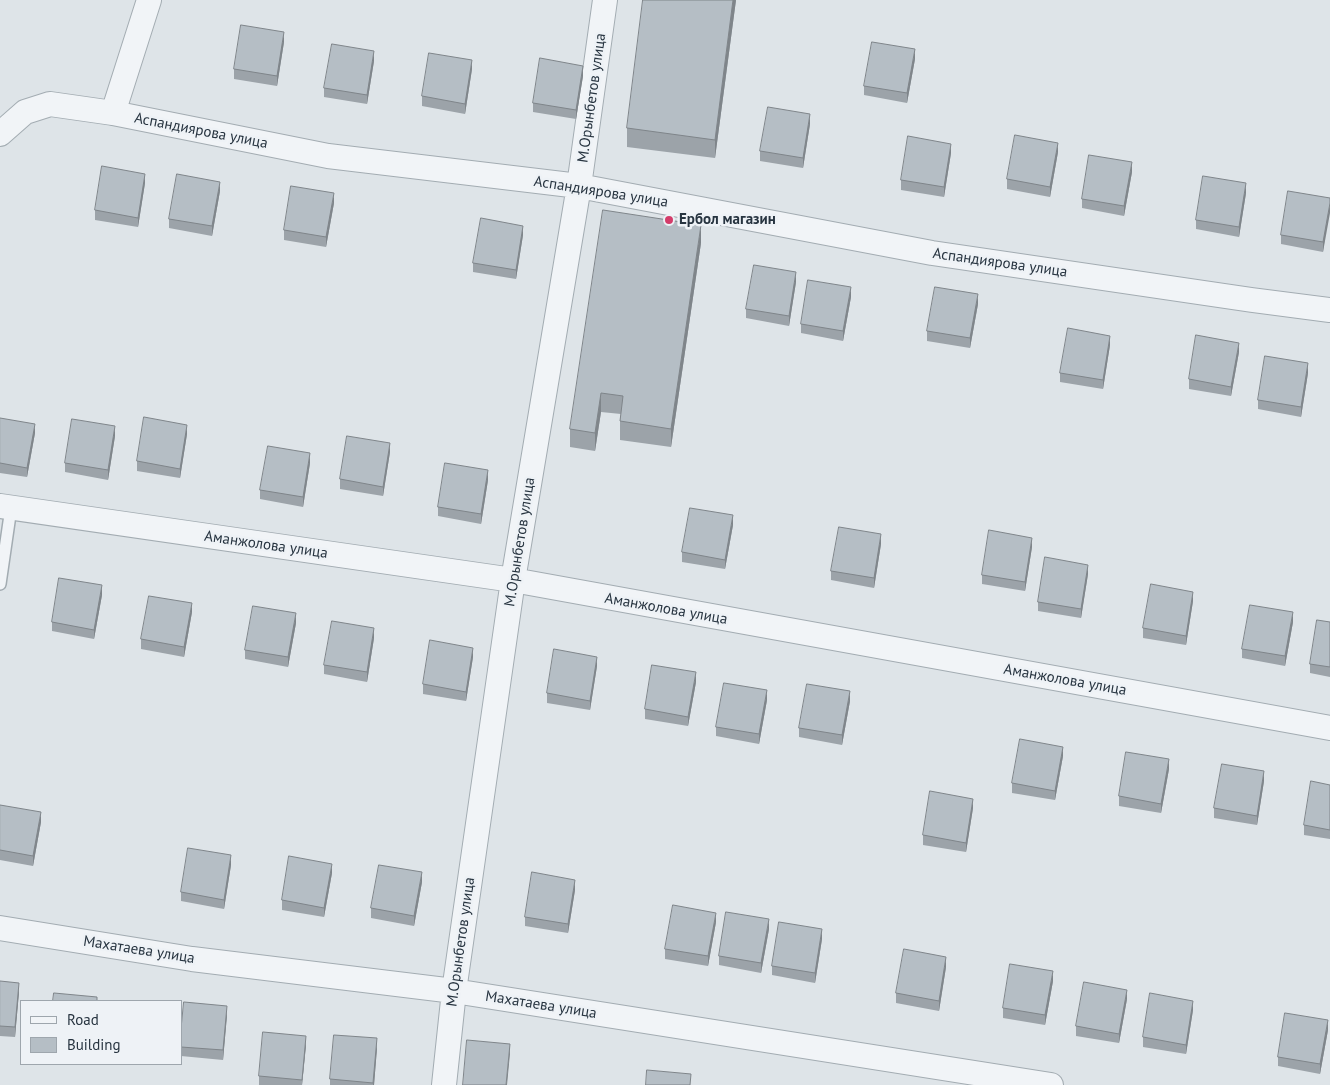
<!DOCTYPE html>
<html>
<head>
<meta charset="utf-8">
<style>
	body { margin:0 }
	#map { position:relative; width:1330px; height:1085px; overflow:hidden; background:#dee4e8; font-family:"PT Sans",sans-serif }
	canvas { display:block }
	.legend { position:absolute; left:20px; top:1000px; width:162px; height:65px; box-sizing:border-box; background:#eef2f6; border:1px solid #9ea6ad; margin:0; padding:6px 9px; list-style:none; font-size:15px; color:#273440 }
	.legend li { display:flex; align-items:center; gap:10px; height:25px }
	.legend b { width:25px; border:1px solid #9ea6ad }
</style>
</head>
<body>
<div id="map">
<canvas width="1330" height="1085"></canvas>
<ul class="legend">
<li><b style="height:6px;background:#f1f4f7"></b>Road</li>
<li><b style="height:14px;background:#b5bec5"></b>Building</li>
</ul>
</div>
<script>
const c = document.querySelector('canvas').getContext('2d');
c.lineJoin = 'round';
function strokePath(path, color, width, dash) { c.strokeStyle = color; c.lineWidth = width; c.lineCap = dash ? 'butt' : 'round'; c.setLineDash(dash || []); c.stroke(path); }
function fill(path, color) { c.fillStyle = color; c.fill(path, 'evenodd'); }
function label(font, color, halo, rows, align = 'center') {
  c.font = font + ' "PT Sans",sans-serif'; c.lineWidth = 5; c.setLineDash([]); c.textBaseline = 'middle'; c.strokeStyle = halo; c.fillStyle = color; for (const [text, x, y, turn = 0] of rows) {
    c.save(); c.translate(x, y); c.rotate((+turn || 0) * Math.PI / 180); c.textAlign = isNaN(turn) ? turn : align; if (halo) c.strokeText(text, 0, 0); c.fillText(text, 0, 0); c.restore();
  }
}
const lane = new Path2D(`
	M0 584 11 508`);
const street = new Path2D(`
	M113 113 149 0
	M0 134 25 112 50 104 113 113 328 156 579 186 932 253 1252 300 1330 310
	M0 506 513 580 1330 728
	M0 928 192 959 454 991 1051 1085
	M444 1085 454 991 513 580 579 186 605 0`);
strokePath(lane, '#a3acb2', 14);
strokePath(street, '#a3acb2', 26);
strokePath(lane, '#f1f4f7', 11);
strokePath(street, '#f1f4f7', 24);
fill(new Path2D(`
	M736 0 715 158 627 147V128Z
	M284 42 277 86 234 79V69Z
	M915 59 907 103 864 95V86Z
	M374 61 367 104 324 97V88Z
	M472 69 465 114 422 106V96Z
	M583 76 576 119 533 112V103Z
	M810 124 803 168 760 161V151Z
	M1058 152 1050 197 1007 189V179Z
	M951 153 944 197 901 190V180Z
	M1132 172 1124 216 1082 208V199Z
	M145 183 138 227 95 220V210Z
	M220 191 212 236 169 228V219Z
	M1246 193 1239 237 1196 229V220Z
	M1330 198 1323 252 1281 244V235Z
	M334 203 326 247 284 240V230Z
	M523 235 516 279 473 272V263Z
	M701 243 671 447 620 440V421L621 414 601 412 595 451 570 447V429Z
	M796 282 789 326 746 318V309Z
	M851 297 843 341 801 333V324Z
	M978 304 970 348 927 341V331Z
	M1110 345 1103 389 1060 382V373Z
	M1239 352 1231 396 1189 389V379Z
	M1308 373 1301 417 1258 409V400Z
	M0 418 35 433 27 477 0 473Z
	M187 434 180 478 137 471V461Z
	M115 436 108 480 65 472V463Z
	M390 452 383 496 340 489V479Z
	M310 463 303 507 260 499V490Z
	M488 480 481 524 438 516V507Z
	M733 525 725 569 682 562V552Z
	M881 544 874 588 831 580V571Z
	M1032 547 1025 591 982 584V575Z
	M1088 574 1081 618 1038 611V602Z
	M102 595 94 639 52 631V622Z
	M1193 601 1186 645 1143 638V628Z
	M192 612 184 657 141 649V639Z
	M1293 622 1285 666 1242 658V649Z
	M1330 622V677L1310 673V664Z
	M296 623 288 667 245 659V650Z
	M374 638 367 682 324 674V665Z
	M473 657 466 701 423 694V684Z
	M597 666 590 710 547 703V693Z
	M696 682 688 726 645 719V709Z
	M767 700 759 744 716 736V727Z
	M850 701 842 745 799 737V728Z
	M1063 756 1055 800 1012 793V783Z
	M1169 769 1161 813 1119 806V796Z
	M1264 781 1257 825 1214 818V808Z
	M1330 785V839L1304 835V825Z
	M0 805 41 822 33 866 0 860Z
	M973 808 966 852 923 845V835Z
	M231 865 224 909 181 901V892Z
	M332 873 324 917 282 910V900Z
	M422 882 414 926 371 918V908Z
	M575 890 568 933 525 926V917Z
	M716 922 708 966 665 959V949Z
	M769 929 761 973 719 965V956Z
	M822 939 815 983 772 975V966Z
	M946 967 939 1011 896 1003V993Z
	M0 981 19 992 15 1037 0 1036Z
	M1053 981 1045 1025 1003 1018V1008Z
	M1127 999 1119 1043 1076 1036V1026Z
	M1193 1010 1186 1054 1143 1047V1037Z
	M227 1015 223 1060 181 1056V1029Z
	M1328 1030 1320 1074 1278 1066V1057Z
	M306 1045 302 1085H259V1076Z
	M377 1048 374 1085H330V1079Z`), '#9ca3a9');
fill(new Path2D(`
	M733 0H736L715 158V140Z
	M284 32V42L277 86V76Z
	M915 49V59L907 103V93Z
	M374 51V61L367 104V95Z
	M472 60V69L465 114V104Z
	M583 66V76L576 119V110Z
	M810 114V124L803 168V158Z
	M1058 143V152L1050 197V187Z
	M951 144V153L944 197V187Z
	M1132 162V172L1124 216V206Z
	M145 174V183L138 227V218Z
	M220 182V191L212 236V226Z
	M1246 183V193L1239 237V227Z
	M334 193V203L326 247V237Z
	M1330 203V213L1323 252V242Z
	M701 225V243L671 447V429Z
	M523 226V235L516 279V270Z
	M796 272V282L789 326V316Z
	M851 287V297L843 341V331Z
	M978 294V304L970 348V338Z
	M1110 336V345L1103 389V380Z
	M1239 343V352L1231 396V387Z
	M1308 363V373L1301 417V407Z
	M601 393V412L595 451V433Z
	M35 424V433L27 477V468Z
	M187 425V434L180 478V469Z
	M115 426V436L108 480V470Z
	M390 443V452L383 496V487Z
	M310 453V463L303 507V497Z
	M488 470V480L481 524V514Z
	M733 515V525L725 569V560Z
	M881 534V544L874 588V578Z
	M1032 538V547L1025 591V582Z
	M1088 565V574L1081 618V609Z
	M102 585V595L94 639V630Z
	M1193 592V601L1186 645V636Z
	M192 603V612L184 657V647Z
	M1293 612V622L1285 666V656Z
	M296 613V623L288 667V657Z
	M374 628V638L367 682V672Z
	M473 648V657L466 701V692Z
	M597 657V666L590 710V701Z
	M696 672V682L688 726V717Z
	M767 690V700L759 744V734Z
	M850 691V701L842 745V735Z
	M1063 747V756L1055 800V791Z
	M1169 759V769L1161 813V804Z
	M1264 771V781L1257 825V816Z
	M973 799V808L966 852V843Z
	M41 812V822L33 866V856Z
	M231 855V865L224 909V900Z
	M332 864V873L324 917V908Z
	M422 872V882L414 926V916Z
	M575 880V890L568 933V924Z
	M716 913V922L708 966V956Z
	M769 919V929L761 973V963Z
	M822 929V939L815 983V973Z
	M946 957V967L939 1011V1001Z
	M1053 971V981L1045 1025V1015Z
	M19 983V992L15 1037V1027Z
	M1127 990V999L1119 1043V1034Z
	M1193 1001V1010L1186 1054V1045Z
	M227 1006V1015L223 1060V1050Z
	M1328 1020V1030L1320 1074V1064Z
	M306 1036V1045L302 1085V1080Z
	M377 1038V1048L374 1085H373Z
	M510 1044V1053L507 1085H506Z`), '#7f858a');
const building = new Path2D(`
	M643 0H733L715 140 627 128Z
	M241 25 284 32 277 76 234 69Z
	M872 42 915 49 907 93 864 86Z
	M332 44 374 51 367 95 324 88Z
	M429 53 472 60 465 104 422 96Z
	M540 58 583 66 576 110 533 103Z
	M768 107 810 114 803 158 760 151Z
	M1015 135 1058 143 1050 187 1007 179Z
	M908 136 951 144 944 187 901 180Z
	M1089 155 1132 162 1124 206 1082 199Z
	M102 166 145 174 138 218 95 210Z
	M177 174 220 182 212 226 169 219Z
	M1203 176 1246 183 1239 227 1196 220Z
	M291 186 334 193 326 237 284 230Z
	M1288 191 1330 198V203L1323 242 1281 235Z
	M603 210 701 225 671 429 620 421 623 396 601 393 595 433 570 429Z
	M481 218 523 226 516 270 473 263Z
	M754 265 796 272 789 316 746 309Z
	M808 280 851 287 843 331 801 324Z
	M935 287 978 294 970 338 927 331Z
	M1068 328 1110 336 1103 380 1060 373Z
	M1196 335 1239 343 1231 387 1189 379Z
	M1265 356 1308 363 1301 407 1258 400Z
	M144 417 187 425 180 469 137 461Z
	M0 418 35 424 27 468 0 463Z
	M72 419 115 426 108 470 65 463Z
	M347 436 390 443 383 487 340 479Z
	M268 446 310 453 303 497 260 490Z
	M445 463 488 470 481 514 438 507Z
	M690 508 733 515 725 560 682 552Z
	M839 527 881 534 874 578 831 571Z
	M989 530 1032 538 1025 582 982 575Z
	M1045 557 1088 565 1081 609 1038 602Z
	M59 578 102 585 94 630 52 622Z
	M1151 584 1193 592 1186 636 1143 628Z
	M149 596 192 603 184 647 141 639Z
	M1250 605 1293 612 1285 656 1242 649Z
	M253 606 296 613 288 657 245 650Z
	M1317 620 1330 622V667L1310 664Z
	M332 621 374 628 367 672 324 665Z
	M430 640 473 648 466 692 423 684Z
	M554 649 597 657 590 701 547 693Z
	M652 665 696 672 688 717 645 709Z
	M724 683 767 690 759 734 716 727Z
	M807 684 850 691 842 735 799 728Z
	M1020 739 1063 747 1055 791 1012 783Z
	M1126 752 1169 759 1161 804 1119 796Z
	M1222 764 1264 771 1257 816 1214 808Z
	M1311 781 1330 785V830L1304 825Z
	M930 791 973 799 966 843 923 835Z
	M0 805 41 812 33 856 0 850Z
	M188 848 231 855 224 900 181 892Z
	M289 856 332 864 324 908 282 900Z
	M379 865 422 872 414 916 371 908Z
	M532 872 575 880 568 924 525 917Z
	M673 905 716 913 708 956 665 949Z
	M726 912 769 919 761 963 719 956Z
	M779 922 822 929 815 973 772 966Z
	M904 949 946 957 939 1001 896 993Z
	M1010 964 1053 971 1045 1015 1003 1008Z
	M0 981 19 983 15 1027 0 1026Z
	M1084 982 1127 990 1119 1034 1076 1026Z
	M54 993 97 997V1001H53Z
	M1150 993 1193 1001 1186 1045 1143 1037Z
	M184 1002 227 1006 223 1050 181 1047V1029Z
	M1285 1013 1328 1020 1320 1064 1278 1057Z
	M263 1032 306 1036 302 1080 259 1076Z
	M334 1035 377 1038 373 1083 330 1079Z
	M467 1040 510 1044 506 1085H463Z
	M647 1070 691 1074 690 1085H646Z`);
fill(building, '#b5bec5');
strokePath(building, '#7f858a', 1);
for (const [x, y, r, color] of [
	[669,220,5,"#d43c6a"]
]) { const dot = new Path2D(); dot.arc(x, y, r, 0, 2 * Math.PI); c.fillStyle = color; c.fill(dot); strokePath(dot, '#eef2f6', 2); }
label('15px', '#273440', '#eef2f6', [
	["М.Орынбетов улица",592,98,-82],
	["Аспандиярова улица",201,131,11],
	["Аспандиярова улица",601,192,9],
	["Аспандиярова улица",1000,263,8],
	["М.Орынбетов улица",520,542,-81],
	["Аманжолова улица",266,545,8],
	["Аманжолова улица",666,609,10],
	["Аманжолова улица",1065,680,10],
	["М.Орынбетов улица",461,942,-82],
	["Махатаева улица",139,950,9],
	["Махатаева улица",541,1005,9]
]);
label('bold 15px', '#273440', '#eef2f6', [
	["Ербол магазин",679,220]
], 'left');
</script>
</body>
</html>
